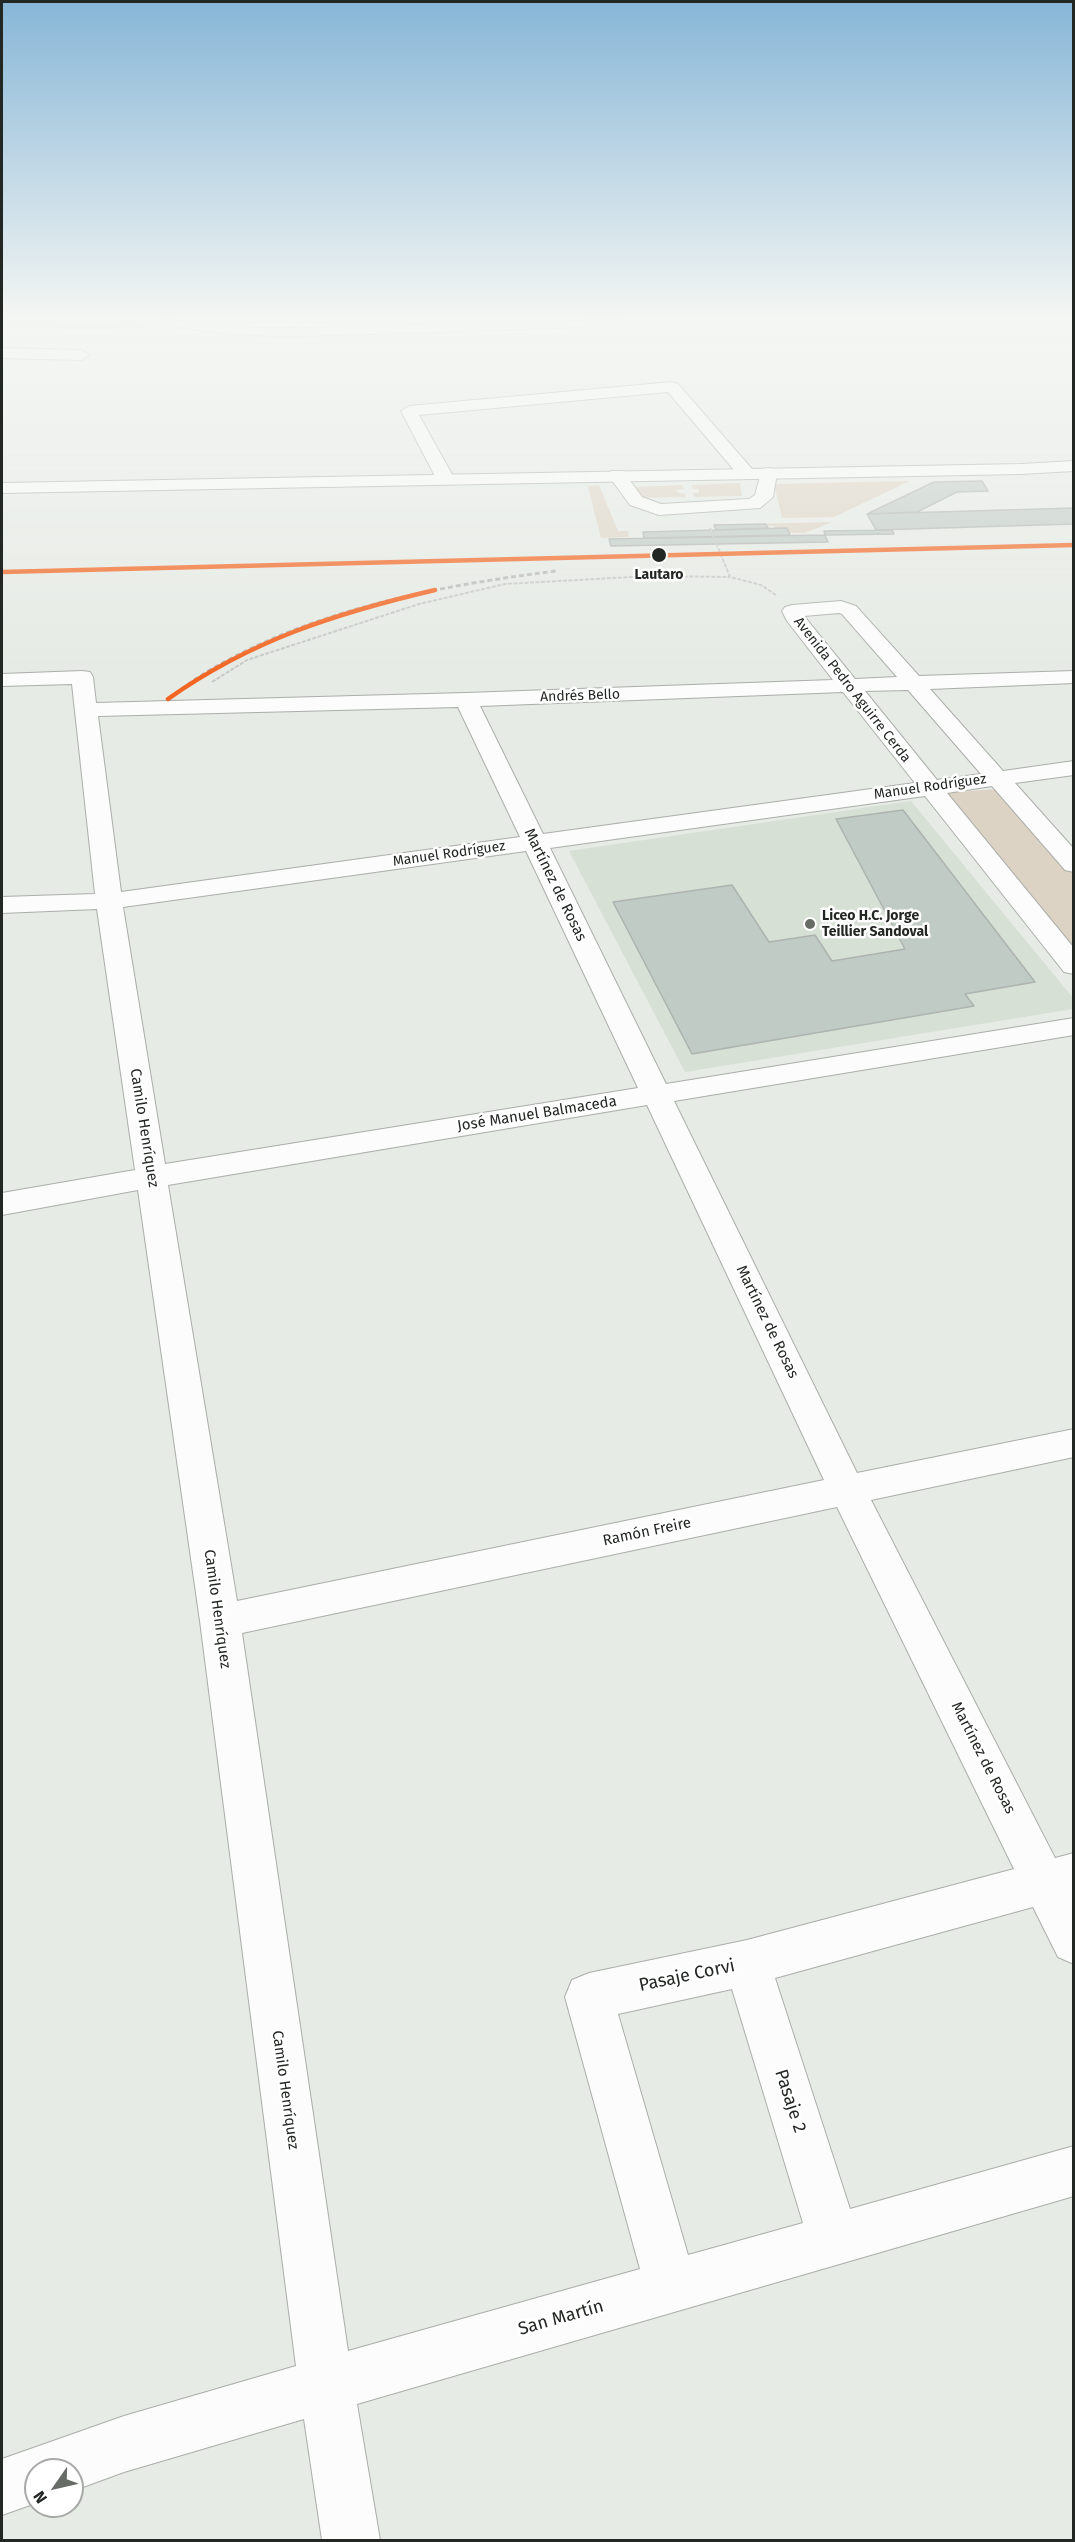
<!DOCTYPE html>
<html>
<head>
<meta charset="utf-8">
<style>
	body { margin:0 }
	#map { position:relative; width:1075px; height:2542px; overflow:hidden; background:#e6ebe5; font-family:"Fira Sans",sans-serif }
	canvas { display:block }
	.frame { position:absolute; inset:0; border:3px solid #232723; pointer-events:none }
	.north { position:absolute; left:24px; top:2458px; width:60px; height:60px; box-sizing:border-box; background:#fff; border:2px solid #a7a9a7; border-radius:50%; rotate:236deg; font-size:16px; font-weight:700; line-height:24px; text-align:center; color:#232723 }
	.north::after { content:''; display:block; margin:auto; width:21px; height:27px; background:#676c67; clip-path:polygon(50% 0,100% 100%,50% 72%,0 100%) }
</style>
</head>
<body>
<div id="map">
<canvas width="1075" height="2542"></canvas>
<div class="frame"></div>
<div class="north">N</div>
</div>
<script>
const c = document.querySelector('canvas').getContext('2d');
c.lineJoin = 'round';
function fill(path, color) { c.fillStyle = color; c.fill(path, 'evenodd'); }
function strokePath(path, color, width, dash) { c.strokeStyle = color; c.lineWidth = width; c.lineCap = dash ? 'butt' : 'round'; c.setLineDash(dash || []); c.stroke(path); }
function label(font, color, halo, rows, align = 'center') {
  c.font = font + ' "Fira Sans",sans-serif'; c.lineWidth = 5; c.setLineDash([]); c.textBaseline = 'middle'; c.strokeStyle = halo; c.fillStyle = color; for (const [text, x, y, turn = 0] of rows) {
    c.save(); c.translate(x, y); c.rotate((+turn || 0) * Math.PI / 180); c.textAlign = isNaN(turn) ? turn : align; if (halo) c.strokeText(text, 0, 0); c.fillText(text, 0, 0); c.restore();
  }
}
fill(new Path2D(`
	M911 801 1073 998V1009L685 1072 569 851Z`), '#d7e0d5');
fill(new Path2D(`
	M910 481 834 517 782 518 774 484Z
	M740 483 742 496 695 497 692 493H699V489H693L692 485Z
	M599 485 618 531H628L629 537 601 538 588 486Z
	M682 485 684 489 676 490 679 493 685 494 686 497 641 498 636 487Z
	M832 522 805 533H776L774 526H753L752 524Z
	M1000 789 1073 872V947L941 793Z`), '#ddd3c4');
fill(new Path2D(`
	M2 320H133L150 327 84 329 2 326Z`), '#cec1ae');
const building = new Path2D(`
	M982 481 988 491 957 492 917 512 867 514 934 482Z
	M1074 508V524L876 530 867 514Z
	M766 524 768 528 716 530 714 525Z
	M787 528 790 535 644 538 643 532Z
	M892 530 894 534 825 535 824 531Z
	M825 535 828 542 611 546 609 539Z
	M903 810 1035 982 965 994 974 1006 692 1054 613 902 732 885 769 942 815 935 832 961 905 949 836 819Z`);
fill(building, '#c0cbc5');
strokePath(building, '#afb3b0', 1.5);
const minor = new Path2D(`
	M159 320C194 320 228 328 264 328 385 328 507 320 629 320L622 324C538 330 454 332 370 334 299 336 230 340 161 323Z
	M2 348 81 350 89 355 81 360 2 358Z
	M672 382 678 384 752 469 755 473 752 477H740L668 392 419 415 454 478 451 482H439L436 478 401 411 409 406Z
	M768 468 774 469 777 473 773 497 760 508 659 515 630 505 608 475 611 471H623L642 497 661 504 749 499 755 495 762 469Z
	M841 601 856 606 919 676 1074 671V683L930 689 1003 771 1074 761V775L1015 783 1074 849V872L1065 870 992 786 947 793 1074 948V974L1064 972 925 796 550 848 666 1084 1074 1018V1035L674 1101 857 1473 1074 1429V1457L871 1500 1055 1858 1074 1853V1964L1058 1957 1033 1907 775 1978 850 2209 1074 2146V2196L357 2404 380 2540H322L304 2419 124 2472 72 2491V2470H36V2503L2 2515V2459L124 2416 296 2366 200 1621 138 1190 2 1215V1193L135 1170 97 909 2 913V897L95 894 72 684 2 686V674L82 671 90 672 93 677 96 703 466 693 833 680 787 621 782 611 785 607 792 605ZM839 613 842 614 897 677 855 679 804 616ZM908 690 981 774 937 780 865 691ZM843 692 915 783 543 834 480 706ZM458 707 520 837 121 892 98 716ZM526 851 638 1088 165 1164 123 907ZM647 1105 824 1480 237 1601 168 1185ZM837 1507 1014 1869 747 1940 589 1973 572 1980 565 1997 640 2269 348 2351 242 1633ZM732 1989 803 2223 688 2255 618 2014Z`);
const major = new Path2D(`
	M1074 461V471L1021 474 2 493V483L1021 464Z`);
strokePath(minor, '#abaeaa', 2);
strokePath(major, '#abaeaa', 2);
strokePath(new Path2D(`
	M710 528 730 577 761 585 776 595
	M212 682 247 660 419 604 505 584 649 576 730 577`), '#c6c8c6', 2, [4, 1.5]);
fill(minor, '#fbfcfb');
fill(major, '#fbfcfb');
strokePath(new Path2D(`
	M168 699C182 689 195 679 210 670 315 609 437 586 556 571`), '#babbba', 3, [5, 3]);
strokePath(new Path2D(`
	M2 572 1074 545
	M168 699C251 640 337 613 435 590`), '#f26522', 4.5);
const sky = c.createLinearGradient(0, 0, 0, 676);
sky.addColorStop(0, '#87b6d7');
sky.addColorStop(0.47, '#f4f6f3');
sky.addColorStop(1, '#f4f6f300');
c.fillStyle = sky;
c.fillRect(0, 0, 1075, 676);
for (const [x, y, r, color] of [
	[659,555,8,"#232723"],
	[810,924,6,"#676c67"]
]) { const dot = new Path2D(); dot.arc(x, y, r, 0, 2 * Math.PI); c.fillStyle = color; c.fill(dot); strokePath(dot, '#fff', 2); }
label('bold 14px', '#232723', '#fff', [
	["Lautaro",659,575]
]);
label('14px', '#232723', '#fff', [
	["Avenida Pedro Aguirre Cerda",852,690,52],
	["Andrés Bello",580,696,-2],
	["Manuel Rodríguez",930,787,-8],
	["Manuel Rodríguez",449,854,-8]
]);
label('bold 14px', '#232723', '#fff', [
	["Liceo H.C. Jorge",822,916],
	["Teillier Sandoval",822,932]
], 'left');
label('15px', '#232723', '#fff', [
	["Martínez de Rosas",555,885,64],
	["José Manuel Balmaceda",537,1114,-9],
	["Camilo Henríquez",144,1128,81],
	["Martínez de Rosas",767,1322,64],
	["Ramón Freire",647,1532,-12],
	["Camilo Henríquez",217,1609,82],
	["Martínez de Rosas",983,1758,63],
	["Camilo Henríquez",285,2090,82]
]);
label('18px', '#232723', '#fff', [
	["Pasaje Corvi",687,1976,-12],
	["Pasaje 2",790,2101,72],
	["San Martín",561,2318,-16]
]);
</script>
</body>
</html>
